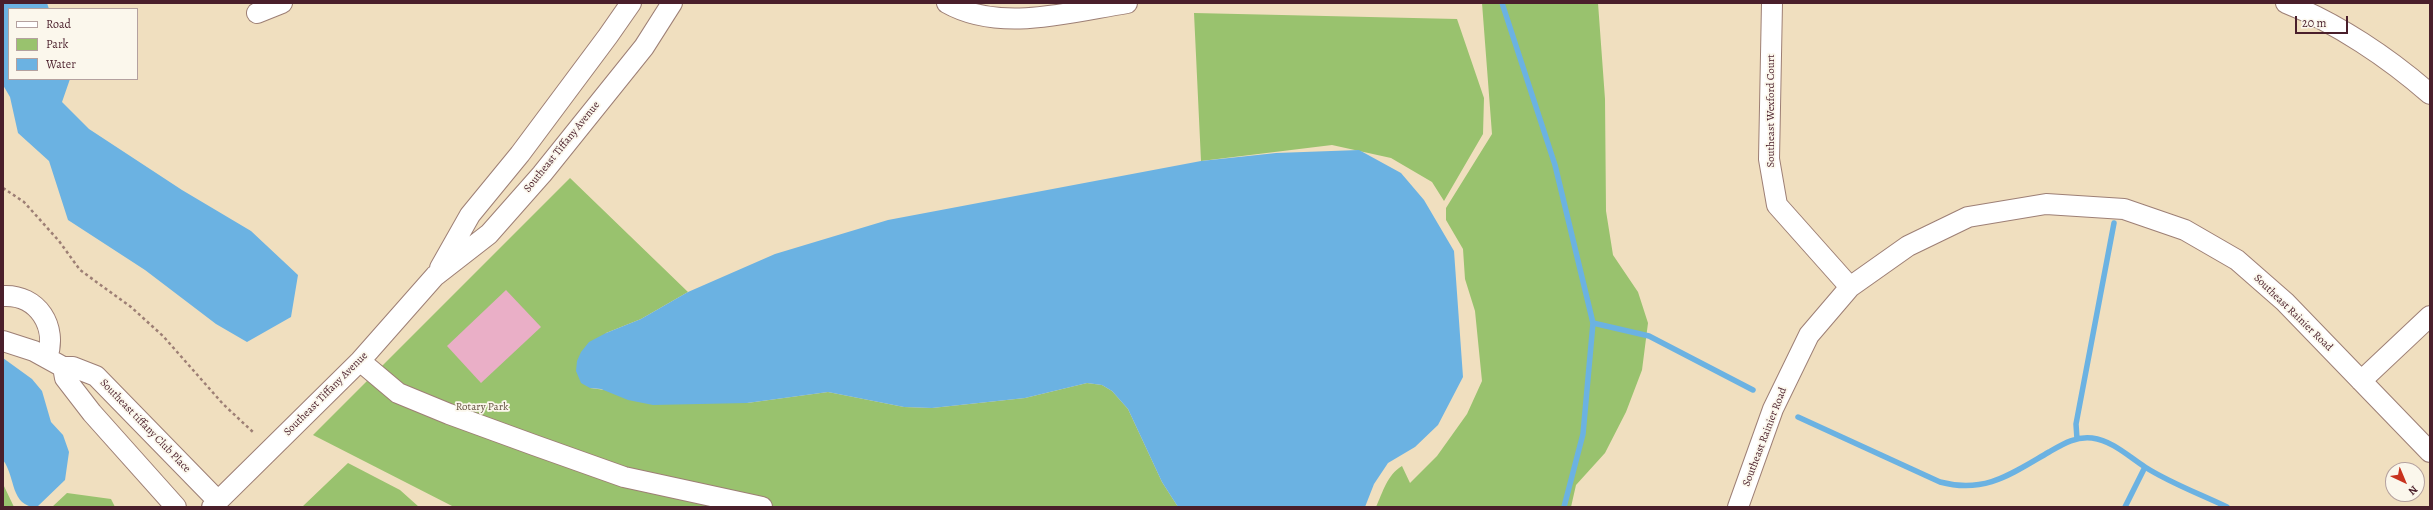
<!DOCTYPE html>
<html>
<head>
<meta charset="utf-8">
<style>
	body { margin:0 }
	#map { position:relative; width:2433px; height:510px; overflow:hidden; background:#f0dfbf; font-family:Alegreya,serif }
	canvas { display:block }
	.frame { position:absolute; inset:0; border:4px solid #4a1f2b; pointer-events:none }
	.legend { position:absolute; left:8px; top:8px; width:130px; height:72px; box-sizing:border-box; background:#fbf7ec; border:1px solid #b4a19f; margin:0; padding:5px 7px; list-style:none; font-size:12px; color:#4a1f2b }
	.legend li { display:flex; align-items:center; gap:8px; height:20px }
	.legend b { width:20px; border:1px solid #b4a19f }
	.north { position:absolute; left:2385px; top:462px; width:40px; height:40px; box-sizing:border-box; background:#fbf7ec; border:1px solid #b4a19f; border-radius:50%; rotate:136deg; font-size:11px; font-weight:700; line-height:16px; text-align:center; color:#4a1f2b }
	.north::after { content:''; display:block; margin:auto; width:14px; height:18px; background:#c8321e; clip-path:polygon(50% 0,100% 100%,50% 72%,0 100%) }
	.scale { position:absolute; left:2295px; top:16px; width:53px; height:18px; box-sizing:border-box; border:2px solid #4a1f2b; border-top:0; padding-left:5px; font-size:12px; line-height:14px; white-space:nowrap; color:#4a1f2b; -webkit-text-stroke:3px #fbf7ec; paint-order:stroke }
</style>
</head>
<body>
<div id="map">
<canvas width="2433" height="510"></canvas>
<div class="frame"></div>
<ul class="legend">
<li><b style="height:5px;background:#fff"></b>Road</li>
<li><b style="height:11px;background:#99c26e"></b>Park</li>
<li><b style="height:11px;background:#6bb2e2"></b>Water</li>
</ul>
<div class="north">N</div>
<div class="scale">20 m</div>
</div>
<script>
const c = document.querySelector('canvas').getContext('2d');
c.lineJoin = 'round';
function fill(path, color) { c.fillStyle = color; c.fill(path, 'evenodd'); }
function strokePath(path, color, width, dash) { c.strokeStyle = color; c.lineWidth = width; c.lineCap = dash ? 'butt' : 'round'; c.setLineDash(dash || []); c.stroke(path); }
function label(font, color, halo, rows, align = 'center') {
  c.font = font + ' Alegreya,serif'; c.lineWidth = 3.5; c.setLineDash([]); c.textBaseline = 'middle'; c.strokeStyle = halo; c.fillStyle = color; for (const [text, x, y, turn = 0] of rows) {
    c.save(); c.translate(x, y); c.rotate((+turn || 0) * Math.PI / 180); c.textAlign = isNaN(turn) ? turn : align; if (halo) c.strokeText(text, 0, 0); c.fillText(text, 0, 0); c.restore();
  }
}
fill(new Path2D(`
	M1482 3H1598L1605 99 1606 211 1613 255 1638 292 1648 323 1642 370 1626 412 1605 453 1576 485 1571 507H1376C1383 492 1387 475 1402 466L1410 483 1437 456 1467 414 1482 381 1475 311 1465 279 1463 249 1446 220V208L1492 134Z
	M1194 13 1457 19 1484 98 1483 134 1444 201 1432 182 1391 158 1332 145 1201 161Z
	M570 178 688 292 641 319 606 333 590 388 703 403H747L828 392 904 407 932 408 1025 398 1087 383 1102 385 1112 391 1128 409 1162 482 1178 507H454L313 435Z
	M348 463 400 490 419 507H302Z
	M3 484 14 507H3Z
	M67 493 111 499 115 507H52Z`), '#99c26e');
fill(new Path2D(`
	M3 3H47L49 9H9V79H70L62 102 89 129 182 190 251 231 298 275 291 317 247 342 216 324 145 270 68 220 49 161 18 133 10 97 3 85Z
	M1359 150 1401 173 1424 200 1454 251 1463 377 1438 425 1415 447 1388 463 1374 484 1365 507H1178L1162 482 1128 409 1112 391 1102 385 1087 383 1025 398 932 408 904 407 828 392 747 403 653 405 628 400 601 389 590 388 581 383 576 371 577 361 581 352 589 342 606 333 641 319 688 292 775 254 888 220 1201 161 1276 153Z
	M3 358 32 379 42 391 51 422 63 435 69 452 65 480 37 507C10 507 16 477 3 460Z`), '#6bb2e2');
strokePath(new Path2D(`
	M1502 3 1555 165 1593 323 1583 434 1564 507
	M1593 323 1649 336 1753 390
	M1798 417 1940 482C1985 494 2011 474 2049 452 2063 444 2076 436 2092 438 2113 441 2128 456 2145 467 2170 483 2200 494 2227 507
	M2077 439 2076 424 2114 223
	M2125 507 2145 467`), '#6bb2e2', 5.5);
fill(new Path2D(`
	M506 290 541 327 481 383 447 346Z`), '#eaafc7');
const minor = new Path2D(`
	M947 3C1000 33 1070 12 1127 3
	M1772 3 1769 159 1777 205 1850 287
	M2286 3C2337 23 2389 58 2430 94
	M257 13 282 3
	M440 268 470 215 520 154 608 36 631 3
	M3 296C38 294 58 327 47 358
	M3 341 34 351 63 367H73L96 376 218 501
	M360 361 398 393 449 414 534 445 624 477 762 507
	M63 367 65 378 92 413 176 507
	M2361 381 2430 316
	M212 507 360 361 435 276 489 234 542 174 644 47 672 3
	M1738 507 1773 409 1809 335 1850 287 1908 246 1968 217 2046 204 2124 209 2185 230 2237 260 2285 302 2430 452`);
strokePath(minor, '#9d7f75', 22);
strokePath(new Path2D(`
	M3 188 24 202 59 241 80 270 131 307 163 336 223 404 254 433`), '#9d7f75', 2.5, [3, 3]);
strokePath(minor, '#fff', 20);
label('11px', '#4a1f2b', '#fbf7ec', [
	["Southeast Wexford Court",1771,111,-90],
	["Southeast Tiffany Avenue",562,147,-51],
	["Southeast Rainier Road",2293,313,44],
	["Southeast Tiffany Avenue",326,394,-45],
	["Southeast tiffany Club Place",145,426,46],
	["Southeast Rainier Road",1765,437,-69]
]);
label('11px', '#62503f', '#fbf7ec', [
	["Rotary Park",482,407]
]);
</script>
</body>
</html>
